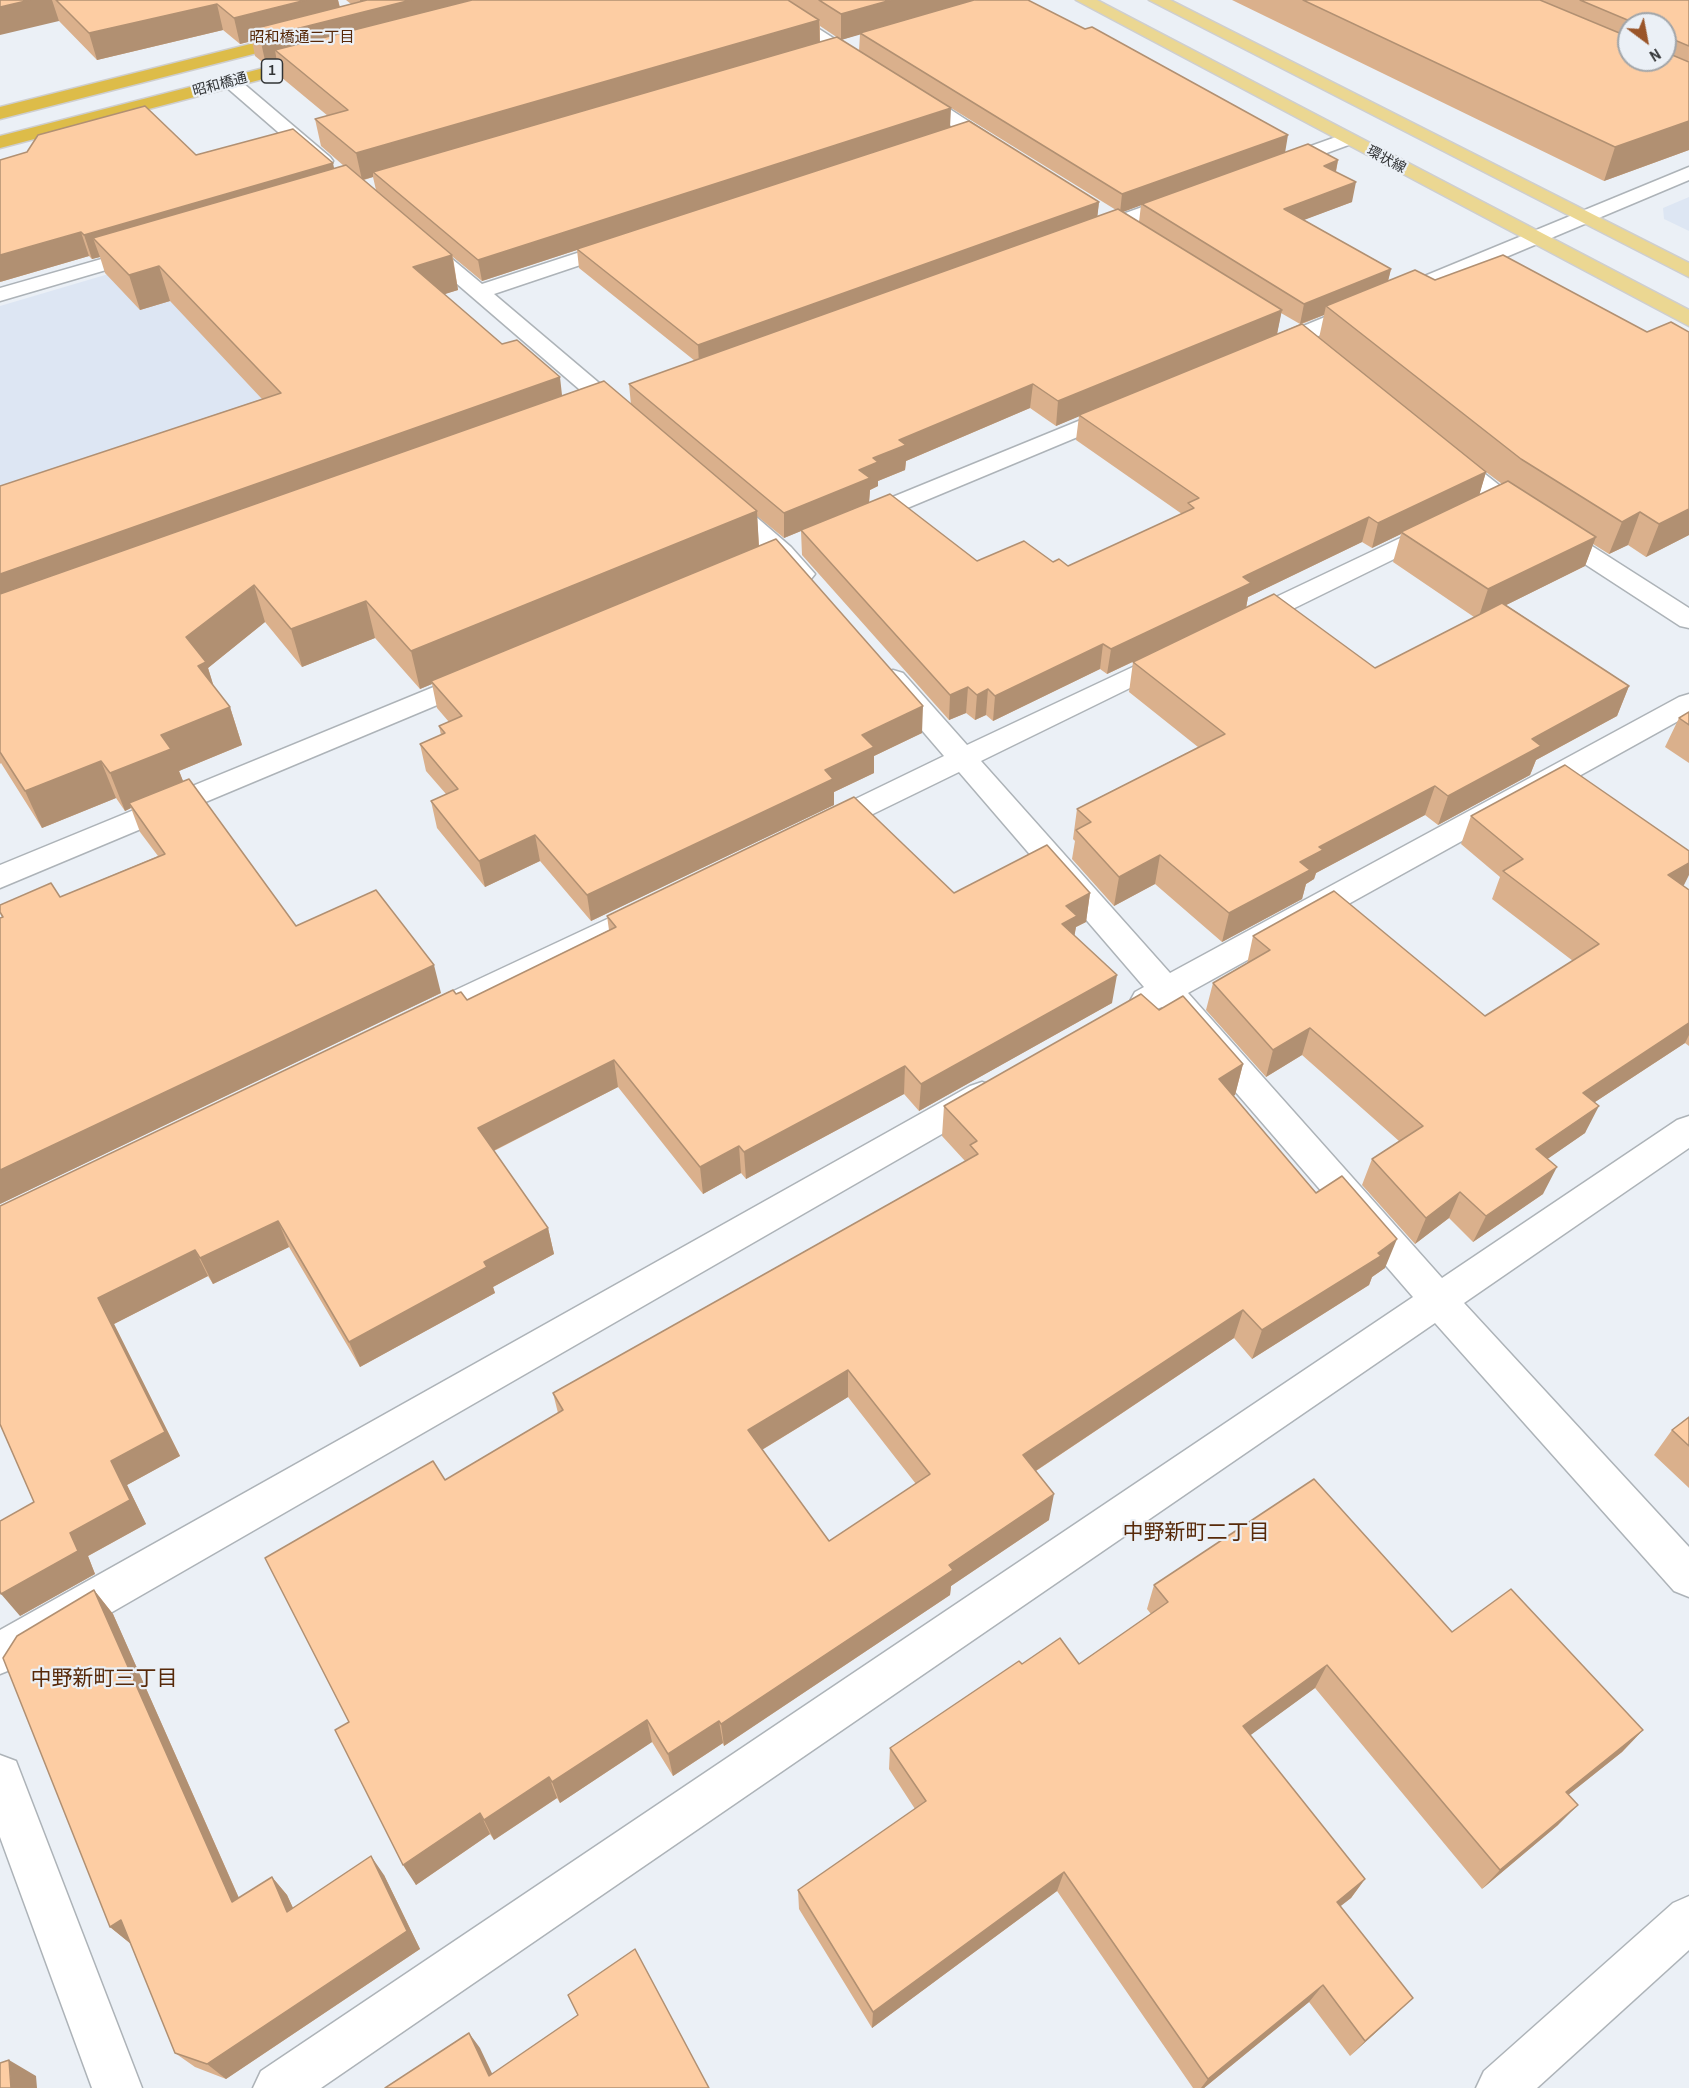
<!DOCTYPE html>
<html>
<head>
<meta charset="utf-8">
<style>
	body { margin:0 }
	#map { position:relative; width:1689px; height:2088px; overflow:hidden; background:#ebf0f6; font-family:"Archivo Narrow",sans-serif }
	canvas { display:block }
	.north { position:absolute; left:1617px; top:12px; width:60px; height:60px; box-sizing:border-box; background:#ebf0f6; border:2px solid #a1a5a9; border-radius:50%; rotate:148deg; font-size:16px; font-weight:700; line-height:24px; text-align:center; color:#323436 }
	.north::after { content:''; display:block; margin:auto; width:21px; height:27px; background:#9a5529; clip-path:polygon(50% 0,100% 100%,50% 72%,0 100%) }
</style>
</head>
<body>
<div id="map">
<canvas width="1689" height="2088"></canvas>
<div class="north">N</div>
</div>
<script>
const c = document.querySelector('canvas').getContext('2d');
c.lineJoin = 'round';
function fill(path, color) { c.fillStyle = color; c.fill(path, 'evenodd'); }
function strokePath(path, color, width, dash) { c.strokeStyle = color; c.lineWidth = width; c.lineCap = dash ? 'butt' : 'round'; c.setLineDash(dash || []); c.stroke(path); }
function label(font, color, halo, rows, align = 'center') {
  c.font = font + ' "Archivo Narrow","Noto Sans JP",sans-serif'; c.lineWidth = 4.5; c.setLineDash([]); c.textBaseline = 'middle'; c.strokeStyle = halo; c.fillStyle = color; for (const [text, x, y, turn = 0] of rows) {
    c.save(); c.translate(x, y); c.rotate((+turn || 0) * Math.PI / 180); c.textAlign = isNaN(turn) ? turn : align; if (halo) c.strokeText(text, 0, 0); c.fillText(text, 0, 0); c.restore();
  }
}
fill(new Path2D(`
	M1689 197V231L1664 219 1663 208Z
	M329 209 567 402 0 616V306Z`), '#dde6f3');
const street = new Path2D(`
	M754 0H774L872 63 863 68 857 67Z
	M231 77 237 78 330 157 333 161 330 165H316L225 86 222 82Z
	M912 87 919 89 1008 147 998 153 991 151 905 97 903 93Z
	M1347 133 1357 139 1354 143 1283 169 1276 171 1266 165 1269 161Z
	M1689 167V180L1278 353H1262L1259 348 1262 343Z
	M1182 193 1189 195 1192 199 1189 203 1097 236H1083L1080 232 1083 228Z
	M420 236 427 238 482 284 614 241H628L631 245 628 249 494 294 631 410 635 415 631 420H615L413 246 410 242 413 238Z
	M147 246 154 248 157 252 154 256 0 301V288Z
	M1120 404 1128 406 1132 411 1128 416 869 524 860 526 851 524 848 519 851 514Z
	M1448 449 1456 451 1509 493 1689 608V628L1680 626 1491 503 1440 461 1436 456 1440 451Z
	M723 494 732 496 791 547 815 574 811 579 802 582 793 579 773 557 714 506 711 501 714 496Z
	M1436 521 1445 524 1449 529 1445 534 1254 628 1245 630 1236 628 1232 622 1236 616Z
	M1171 649 1181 651 1185 657 1181 663 981 761 1170 973 1679 697 1689 694V715L1188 993 1442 1278 1677 1120 1689 1116V1148L1464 1303 1689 1547V1597L1674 1591 1435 1323 321 2088H253L261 2071 1413 1297 1162 1007 1146 1013 1135 1010 1130 1001 1135 992 1144 987 959 772 834 833 824 836 814 833 809 826 814 819 944 756 883 685 879 679 883 673 893 670 903 673 967 745Z
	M475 670 485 673 489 679 485 685 0 888V865Z
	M650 899 661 902 665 910 661 918 439 1027 427 1030 415 1027 411 1018 415 1009Z
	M982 1082 994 1086 999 1095 994 1104 15 1668 0 1674V1630L970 1086Z
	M0 1755 16 1761 142 2088H92L0 1837Z`);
const secondary = new Path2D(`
	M1689 1896V1950L1537 2088H1476L1484 2071 1673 1903Z`);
const primary = new Path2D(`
	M1076 0H1097L1689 310V326Z
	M1149 0H1170L1689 263V277Z`);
const highway = new Path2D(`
	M298 32 307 37 304 41 0 119V107Z
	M322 53 328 54 331 58 328 62 0 148V136Z`);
strokePath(street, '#adb3b8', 3);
strokePath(secondary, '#adb3b8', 3);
strokePath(primary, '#cececf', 3);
strokePath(highway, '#cececf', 3);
fill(street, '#fff');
fill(secondary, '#fff');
fill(primary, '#ebd792');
fill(highway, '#ddbc49');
fill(new Path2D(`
	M0 0H338L340 7 351 4 346 0H1028L1285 153 1338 160 1336 172 1352 202 1303 220 1391 269 1388 281 1689 535 1646 557 1628 545 1609 554 1593 544 1585 566 1506 605 1629 686 1617 716 1536 760 1530 775 1438 825 1425 815 1316 873 1314 879 1306 884 1302 899 1222 942 1155 884 1114 906 1072 859 1075 841 1073 839 1077 809 1198 747 1129 692 1133 662 1190 635 1107 674 1100 669 993 721 986 715 975 720 966 713 949 720 802 555 801 531 784 538 757 516 759 547 922 733 874 756V773L834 792V805L591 921 540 861 485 887 437 828 431 801 446 794 426 771 420 744 441 735 439 726 449 722 437 708 432 684 420 689 375 638 302 667 265 622 208 668 214 688 230 707 242 745 179 771 183 781 296 926 441 993 0 1204V918L2 917 0 913 60 897 158 856 140 832 131 808 125 811 116 798 42 828 1 763 0 764V486L262 399 170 301 140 310 105 273 100 257 92 259 89 256 0 282 196 155 335 169 344 166 321 146 315 119 328 116 281 77 277 62 266 65 255 56 252 41 240 44 223 30 97 60 59 21ZM820 26 841 40 860 34 859 51 1116 210 1097 217 1099 202 950 128 820 42ZM373 177 376 190 364 180ZM1141 205 1139 222 1123 212ZM577 250 579 268 695 361 629 384 631 405 562 396 444 294 458 290 453 257 482 281ZM1281 313 1300 324 1277 334ZM1324 315 1319 338 1302 324ZM1030 408 1056 426 1079 416 1076 440 1182 514 1068 566 1053 562 977 561 869 502 870 490 878 486V481L905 470 906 461ZM1486 472 1502 484 1479 495ZM1401 534 1393 562 1474 617 1375 668 1246 608 1248 597 1362 542 1372 548Z
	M1232 0H1689V150L1604 181ZM1629 24H1665V60H1629Z
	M1689 712V763L1665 747 1679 718Z
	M1471 816 1684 885 1683 886 1689 890V1046L1685 1043 1595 1102 1585 1133 1547 1159 1543 1194 1473 1242 1449 1218 1415 1244 1362 1185 1372 1159 1399 1141 1302 1055 1266 1077 1206 1010 1213 983 1247 964 1253 936 1485 1016 1573 961 1492 899 1500 877 1461 844Z
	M954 893H1090L1086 922 1076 927 1074 936 1112 1003 919 1111 904 1094 746 1179 741 1173 703 1194 618 1087 494 1151 548 1228 554 1254 493 1287 495 1293 360 1367 289 1247 213 1284 208 1276 114 1324 180 1456 127 1485 146 1524 88 1556 95 1574 20 1616 34 1502 0 1424 456 994 467 1000 609 930 607 916Z
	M1159 1010 1243 1064 1235 1095 1233 1096 1316 1193 1385 1268 1372 1277 1369 1285 1252 1359 1234 1338 1036 1471 1049 1520 951 1586 950 1595 724 1746 723 1743 673 1776 652 1742 560 1803 557 1798 494 1840 490 1834 416 1885 349 1722 445 1480 558 1413 553 1393 965 1161 942 1136 944 1106ZM848 1397 916 1484 829 1541 762 1450Z
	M1689 1417V1488L1654 1455 1672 1430Z
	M1154 1585 1452 1632 1643 1730 1622 1752 1569 1794 1558 1825 1482 1889 1315 1688 1250 1735 1365 1879 1351 1898 1340 1906 1396 2014 1350 2056 1309 2002 1204 2088H1193L1057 1891 872 2028 799 1909 798 1890 915 1809 889 1769 890 1748 1022 1664H1079L1151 1614 1147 1609Z
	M94 1590 113 1614 239 1898 272 1877 287 1895 293 1908 384 1875 420 1949 226 2079 195 2067 175 2053 131 1944 110 1927Z`), '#dab08c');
fill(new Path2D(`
	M30 0H52L59 21 0 35V7Z
	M306 0H338L342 18 362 12 360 0H515L275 50 277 62 266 65 260 38 249 30 252 41 240 44 234 18Z
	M891 0H981L841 40V14Z
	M217 4 223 30 97 60 89 33Z
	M819 20 820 46 373 172V177L362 180 356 153Z
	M951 108 950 128 482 281 478 260Z
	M1689 121V150L1604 181 1615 147Z
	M1288 135 1285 153 1120 213 1122 194Z
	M1338 160 1334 180 1324 166Z
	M333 163 338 187 93 238 100 257 92 259 84 235Z
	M1356 182 1352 202 1280 229 1284 209Z
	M1099 202 1097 220 699 364 698 345Z
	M81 232 89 256 0 282V255Z
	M452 255 458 290 420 302 413 267Z
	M159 266 170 301 140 310 129 275Z
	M1391 269 1386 289 1326 306 1324 315 1300 324 1304 304Z
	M1282 310 1277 334 1056 426 1058 401Z
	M560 377 564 413 0 617V574Z
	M1033 384 1030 408 906 461 905 470 878 481V486L870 490 869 503 784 538V513L859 470 873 458 899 440Z
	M1486 472 1479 496 1401 532V534L1372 548 1378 523Z
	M1689 509V535L1646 557 1659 524Z
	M757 511 759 548 431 681 432 684 420 689 411 651Z
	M1640 512 1628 545 1609 554 1622 522Z
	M1369 517 1362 542 1248 597 1246 608 1107 674 1111 649 1243 577Z
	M1596 537 1585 566 1478 619 1488 589Z
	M254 585 265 622 208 668 218 700 210 703 186 637Z
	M366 601 375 638 302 667 291 629Z
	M1103 644 1100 669 993 721 995 696Z
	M1629 686 1617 716 1536 760 1530 775 1438 825 1448 796 1532 739Z
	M968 687 966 713 949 720 950 695Z
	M988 689 986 715 975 720 977 695Z
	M923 706 922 733 874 756V773L834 792V805L591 921 587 895 825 770 862 735Z
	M230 707 242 745 179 771 185 786 129 803 131 808 125 811 110 773 161 735Z
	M101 761 116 798 42 828 25 791Z
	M1435 786 1425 815 1316 873 1314 879 1306 884 1302 899 1222 942 1229 913 1300 862 1319 847Z
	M535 835 540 861 485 887 479 861Z
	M1160 855 1155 884 1114 906 1119 877Z
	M1689 863V875L1684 885 1654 903 1668 875Z
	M1090 893 1086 922 1076 927 1073 944 1062 924 1066 906Z
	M434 965 441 993 0 1204V1170Z
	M1117 975 1112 1003 919 1111 921 1084Z
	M1689 1023V1035L1685 1043 1569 1119 1583 1093Z
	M1310 1028 1302 1055 1266 1077 1273 1050Z
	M614 1060 618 1087 485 1155 478 1128Z
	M1243 1064 1235 1095 1211 1109 1219 1079Z
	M905 1066 904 1094 746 1179 744 1152Z
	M1599 1106 1585 1133 1523 1176 1536 1149Z
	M739 1146 741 1173 703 1194 700 1167Z
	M1557 1167 1543 1194 1473 1242 1486 1216Z
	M1460 1192 1449 1218 1415 1244 1426 1218Z
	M278 1221 289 1247 213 1284 200 1258Z
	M548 1228 554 1254 493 1287 495 1293 360 1367 349 1342 484 1262Z
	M1397 1239 1385 1268 1372 1277 1369 1285 1252 1359 1262 1330 1378 1253Z
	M195 1250 208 1276 114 1324 180 1456 127 1485 146 1524 88 1556 95 1574 20 1616 1 1594 70 1533 98 1298Z
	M1243 1310 1234 1338 1019 1482 1023 1455Z
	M848 1370V1397L750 1457 748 1430Z
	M1054 1494 1049 1520 951 1586 950 1595 724 1746 721 1724 949 1565Z
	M94 1590 113 1614 249 1921 232 1902Z
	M1327 1665 1315 1688 1233 1748 1243 1726Z
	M647 1720 652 1742 560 1803 552 1782Z
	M719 1721 723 1743 673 1776 668 1754Z
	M1643 1730 1622 1752 1547 1812 1566 1792Z
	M549 1777 557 1798 494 1840 484 1820Z
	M1578 1805 1558 1825 1482 1889 1500 1870Z
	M480 1813 490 1834 416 1885 403 1865Z
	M371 1856 384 1875 420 1949 226 2079 207 2064Z
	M1064 1872 1057 1891 872 2028 873 2012Z
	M272 1877 287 1895 303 1930 287 1912Z
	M1365 1879 1351 1898 1323 1920 1337 1902Z
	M121 1920 131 1944 110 1927Z
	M1323 1985 1309 2002 1204 2088H1201L1208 2079Z
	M1413 1998 1396 2014 1350 2056 1365 2041Z
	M469 2033 480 2048 499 2088 489 2076Z
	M9 2060 36 2076 37 2088H11Z`), '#b19072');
const building = new Path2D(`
	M0 0H30L0 7Z
	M56 0H306L234 18 217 4 89 33Z
	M367 0H411L260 38 249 30Z
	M472 0H788L819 20 356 153 315 119 348 110 275 50Z
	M819 0H891L841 14Z
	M974 0H1028L1085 29 1092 27 1288 135 1122 194 860 33Z
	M1303 0H1540L1629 37V60H1665V52L1689 62V121L1615 147Z
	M1580 0H1689V46L1665 36V24H1637Z
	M837 37 951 108 478 260 373 172Z
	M145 106 196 155 293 129 333 163 84 235 81 232 0 255V160L27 152 38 135Z
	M969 121 1099 202 698 345 577 249Z
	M1308 144 1338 160 1324 166 1356 182 1284 209 1391 269 1304 304 1142 204Z
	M346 165 452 255 413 267 502 344 517 340 560 377 0 574V486L281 393 159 266 129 275 93 238Z
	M1118 209 1282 310 1058 401 1033 384 899 440 906 445 873 458 878 462 859 470 870 478 784 513 629 384Z
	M1503 255 1647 332 1671 322 1689 332V509L1659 524 1640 512 1622 522 1521 459 1326 306 1415 270 1435 280Z
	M1302 324 1486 472 1378 523 1369 517 1243 577 1251 583 1111 649 1103 644 995 696 988 689 977 695 968 687 950 695 801 530 890 494 977 561 1024 541 1053 562 1059 559 1068 566 1194 508 1188 503 1199 498 1079 415Z
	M604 381 757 511 411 651 366 601 291 629 254 585 186 637 206 662 198 666 230 707 161 735 171 749 110 773 101 761 25 791 0 752V594Z
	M1508 481 1596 537 1488 589 1401 532Z
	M776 539 923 706 862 735 874 747 825 770 833 779 587 895 535 835 479 861 431 801 458 789 420 744 445 733 439 726 462 716 431 681Z
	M1274 594 1375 668 1502 603 1629 686 1532 739 1541 746 1448 796 1435 786 1319 847 1323 850 1300 862 1310 870 1229 913 1160 855 1119 877 1076 830 1091 822 1077 809 1225 734 1133 662Z
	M1689 712V725L1679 718Z
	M1565 765 1689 851V863L1668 875 1689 890V1023L1583 1093 1599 1106 1536 1149 1557 1167 1486 1216 1460 1192 1426 1218 1372 1159 1423 1126 1310 1028 1273 1050 1213 983 1270 950 1253 936 1334 891 1485 1016 1599 944 1503 871 1523 859 1471 816Z
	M189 779 296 926 376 890 434 965 0 1170V918L3 917 0 912V905L51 883 60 897 165 854 129 803Z
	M854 797 954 893 1047 845 1090 893 1066 906 1077 916 1062 924 1117 975 921 1084 905 1066 744 1152 739 1146 700 1167 614 1060 478 1128 548 1228 484 1262 487 1267 349 1342 278 1221 200 1258 195 1250 98 1298 165 1432 111 1461 130 1500 70 1533 78 1551 1 1594 0 1591V1521L34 1502 0 1424V1206L453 990 456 994 461 992 467 1000 616 927 607 916Z
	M1141 994 1159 1010 1183 996 1243 1064 1219 1079 1316 1193 1342 1176 1397 1239 1378 1253 1381 1256 1262 1330 1243 1310 1023 1455 1054 1494 949 1565 953 1570 721 1724 719 1721 668 1754 647 1720 552 1782 549 1777 484 1820 480 1813 403 1865 335 1730 349 1722 265 1558 433 1461 445 1480 563 1410 553 1393 978 1154 970 1145 977 1141 944 1106ZM848 1370 930 1474 829 1541 748 1430Z
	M1689 1417V1446L1672 1430Z
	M1314 1479 1452 1632 1511 1589 1643 1730 1566 1792 1578 1805 1500 1870 1327 1665 1243 1726 1365 1879 1337 1902 1413 1998 1365 2041 1323 1985 1208 2079 1064 1872 873 2012 798 1890 926 1801 890 1748 1019 1661 1022 1664 1060 1638 1079 1664 1168 1602 1154 1585Z
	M94 1590 232 1902 272 1877 287 1912 371 1856 407 1931 207 2064 175 2053 121 1920 110 1927 3 1658 17 1636Z
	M635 1949 709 2088H385L469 2033 489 2076 578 2015 568 1995Z
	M9 2060 11 2088H0V2063Z`);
fill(building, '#fdcda3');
strokePath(building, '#b19072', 1.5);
label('14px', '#323436', '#ebf0f6', [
	["昭和橋通",220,85,-15],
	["環状線",1386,160,28]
]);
label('15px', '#572909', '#ebf0f6', [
	["昭和橋通二丁目",302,38]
]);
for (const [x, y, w] of [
	[272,71,21]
]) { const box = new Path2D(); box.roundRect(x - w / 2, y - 12, w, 24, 4.5); c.fillStyle = '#ebf0f6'; c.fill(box); strokePath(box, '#323436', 1.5); }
label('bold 15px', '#323436', null, [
	["1",272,71]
]);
label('21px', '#572909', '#ebf0f6', [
	["中野新町二丁目",1196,1533],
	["中野新町三丁目",104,1679]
]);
</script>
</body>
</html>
